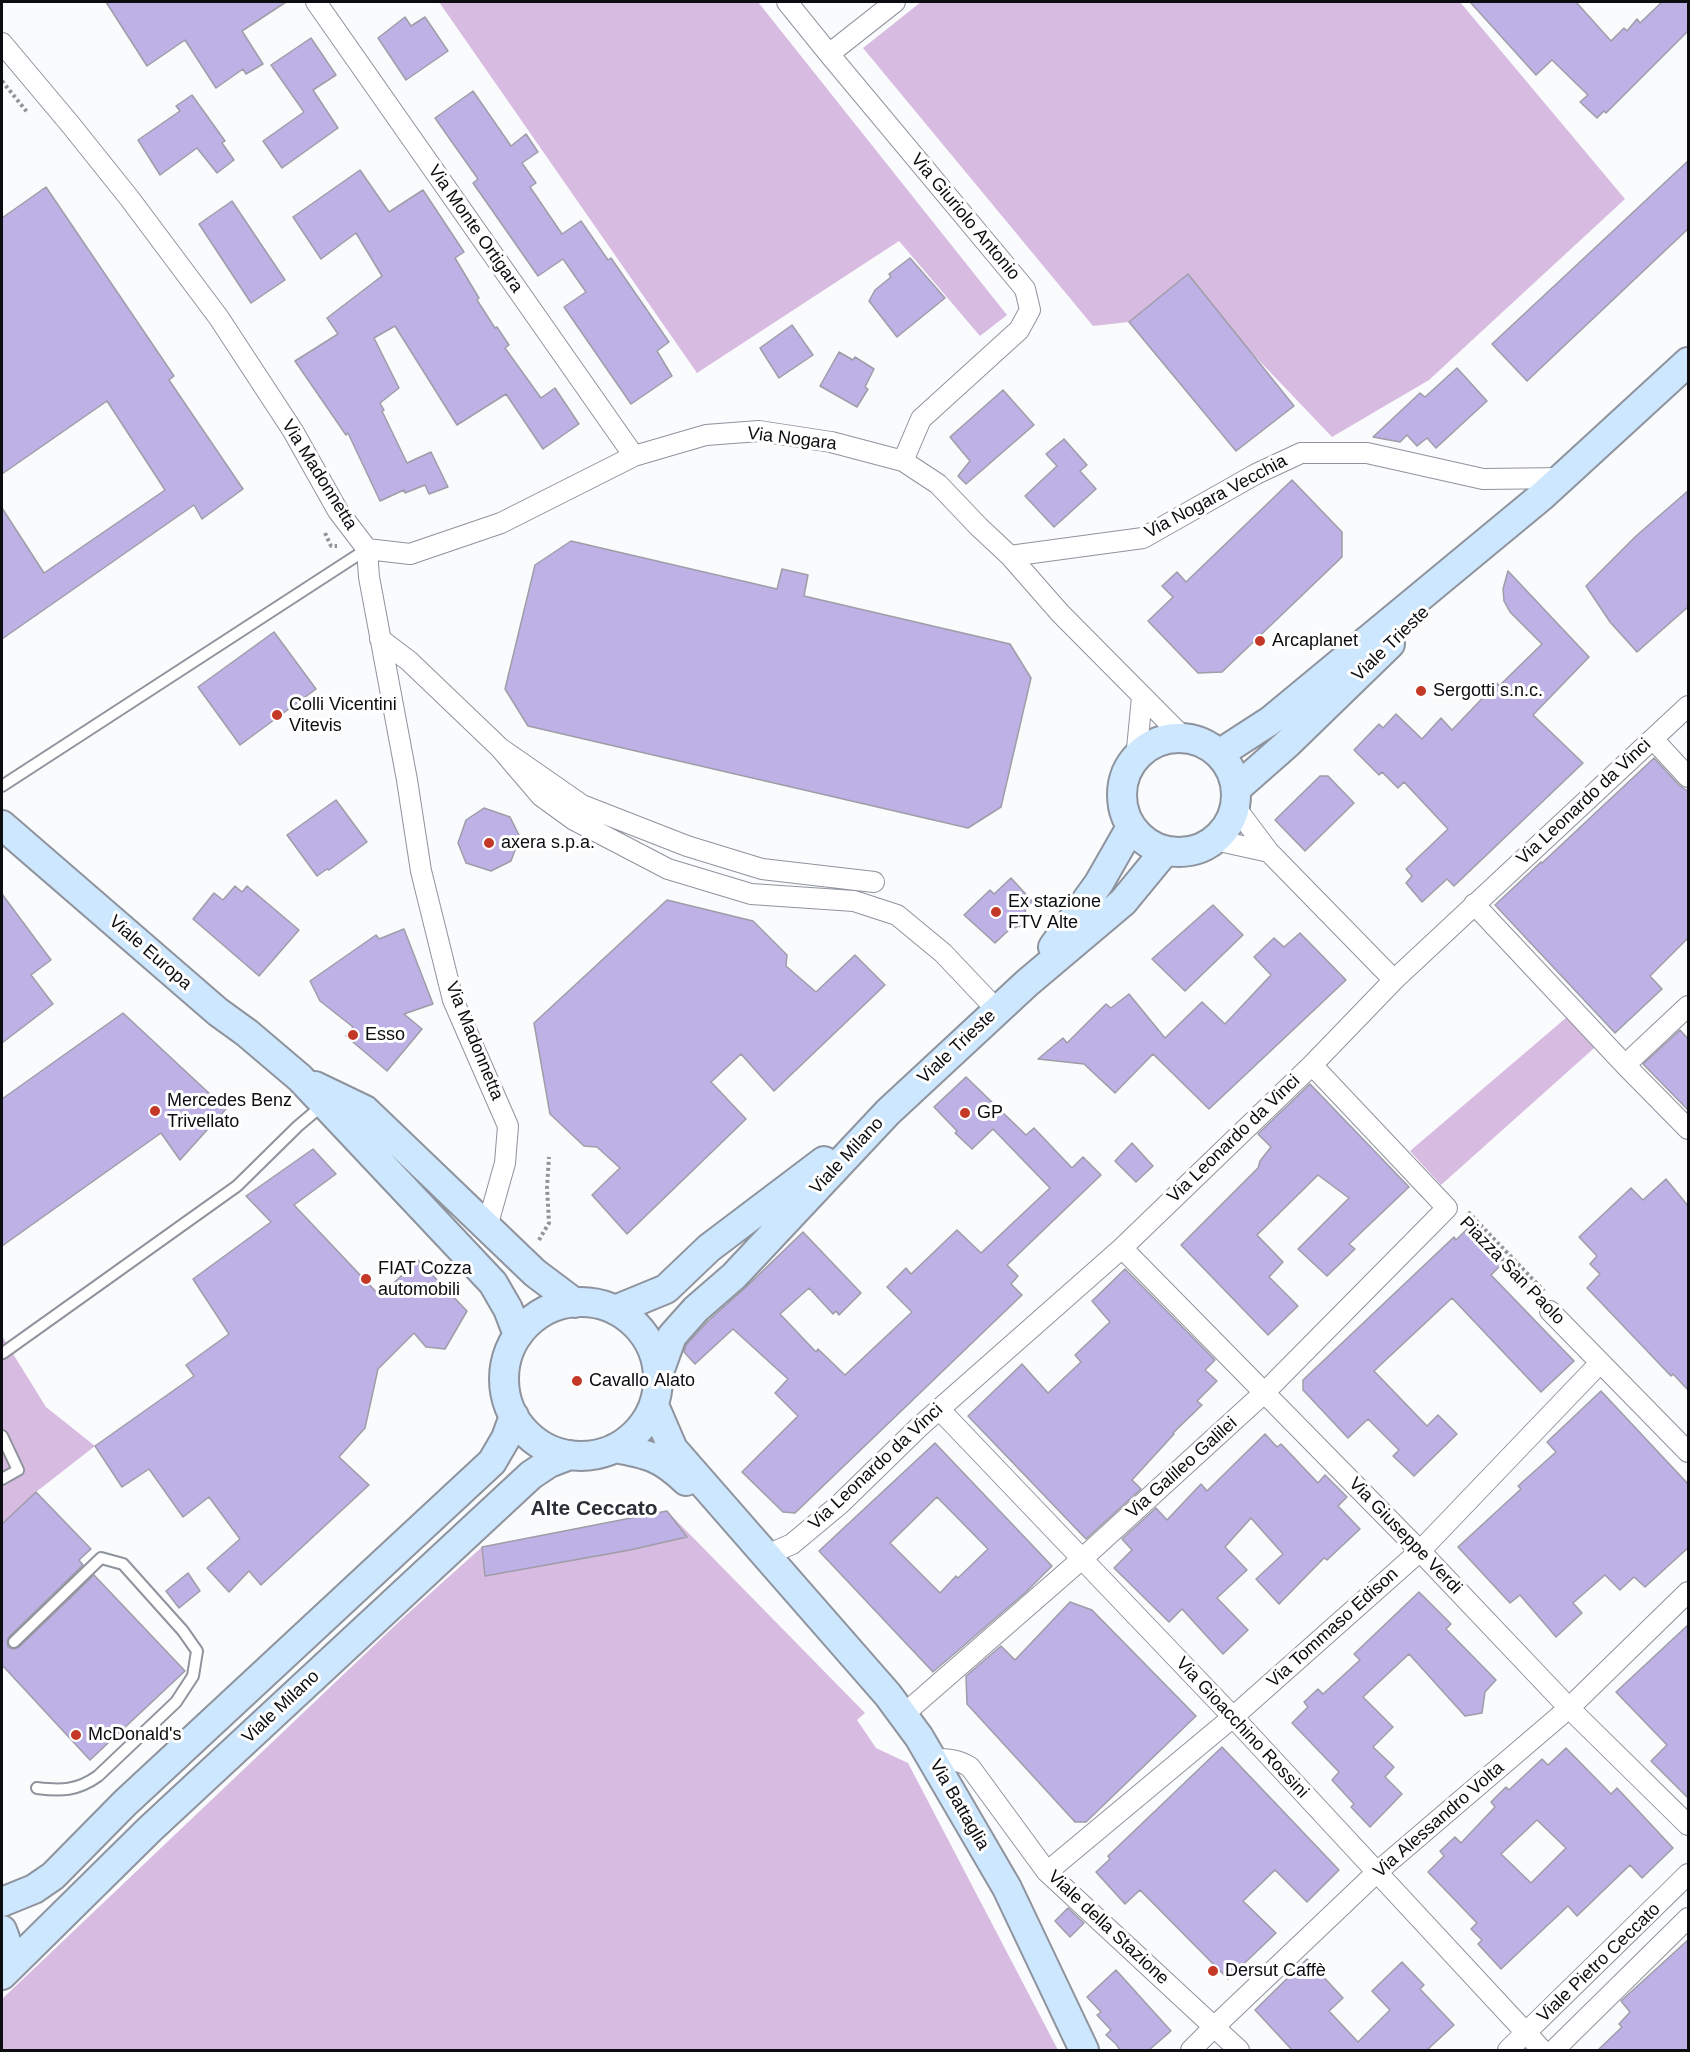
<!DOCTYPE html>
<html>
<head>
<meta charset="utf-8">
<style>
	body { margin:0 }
	#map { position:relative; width:1690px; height:2052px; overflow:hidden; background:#fafbfd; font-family:Helvetica,sans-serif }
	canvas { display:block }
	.frame { position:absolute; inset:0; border:3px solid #0b0d10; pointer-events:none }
</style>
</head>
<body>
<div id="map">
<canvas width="1690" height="2052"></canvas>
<div class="frame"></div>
</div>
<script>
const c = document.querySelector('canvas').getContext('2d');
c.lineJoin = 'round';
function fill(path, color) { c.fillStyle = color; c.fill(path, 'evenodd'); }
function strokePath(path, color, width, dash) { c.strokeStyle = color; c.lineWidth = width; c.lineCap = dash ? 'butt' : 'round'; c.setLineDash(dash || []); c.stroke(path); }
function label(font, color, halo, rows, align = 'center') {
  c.font = font + ' Helvetica,sans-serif'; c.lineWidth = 6; c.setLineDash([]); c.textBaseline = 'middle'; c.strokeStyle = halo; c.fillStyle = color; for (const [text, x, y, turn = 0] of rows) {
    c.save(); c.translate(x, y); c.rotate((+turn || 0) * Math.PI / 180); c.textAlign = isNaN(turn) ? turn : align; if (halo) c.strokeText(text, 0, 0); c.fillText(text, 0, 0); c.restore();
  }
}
fill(new Path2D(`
	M439 2H758L1007 315 980 336 899 241 697 373Z
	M921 2H1460L1625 199 1429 380 1332 437 1249 350 1188 274 1129 322 1093 326 863 48Z
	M1574 1011 1602 1041 1441 1185 1410 1151Z
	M2 1336 46 1407 95 1446 36 1492 2 1524Z
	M667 1511 865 1713 857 1720 876 1748 908 1763 1058 2050H2V1999L404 1617 482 1547Z`), '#d8bbe0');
const building = new Path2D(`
	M106 2H286L242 31 263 64 246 74 243 69 216 88 185 40 147 66Z
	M1470 2H1576L1611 41 1624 28 1627 31 1637 19 1640 23 1662 2H1689V30L1606 113 1604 111 1597 118 1580 102 1588 95 1552 60 1536 75Z
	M405 17 411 26 425 17 448 51 406 80 378 38Z
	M311 38 336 75 313 90 338 128 282 168 263 141 304 112 271 65Z
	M473 91 511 146 526 134 538 152 522 163 536 183 530 187 562 234 581 221 608 260 611 258 669 342 657 351 672 376 631 404 564 307 586 292 563 259 538 276 473 183 478 179 435 118Z
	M192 95 225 141 222 143 234 160 217 173 197 148 160 175 138 140 180 111 176 106Z
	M1689 160V228L1527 381 1492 344Z
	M360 170 389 212 423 190 464 252 455 258 479 298 477 300 495 328 497 327 509 345 505 348 541 398 555 388 579 424 543 449 506 394 457 425 395 326 374 338 399 388 380 403 384 410 382 411 407 463 431 452 448 487 429 494 425 485 405 493 404 490 380 501 348 433 346 435 295 361 338 334 327 318 382 276 356 233 321 259 293 217Z
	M46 187 174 376 169 380 243 489 202 519 194 505 2 639V508L44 573 165 490 107 401 2 474V218Z
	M232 201 285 280 251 303 199 224Z
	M910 258 945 298 897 337 869 301 875 290 891 277 889 274Z
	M1188 274 1294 406 1236 451 1129 322Z
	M792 325 813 355 779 378 760 348Z
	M839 352 853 360 855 357 874 369 865 387 868 389 857 407 820 386Z
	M1457 368 1487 401 1436 448 1427 438 1417 446 1407 435 1400 442 1373 437 1420 393 1425 397Z
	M1003 390 1034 425 966 484 958 476 970 461 950 437Z
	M1064 439 1087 465 1080 471 1096 489 1054 527 1025 496 1057 466 1046 454Z
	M1292 480 1342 532V557L1222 672 1198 673 1148 621 1173 597 1162 586 1177 572 1186 582Z
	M1689 490V606L1637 652 1610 622 1586 586 1636 536Z
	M571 541 777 589 782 569 808 575 804 596 1010 644 1031 678 1001 807 968 828 528 726 505 689 535 565Z
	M1508 571 1589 657 1533 715 1583 763 1454 886 1447 879 1422 902 1406 883 1412 876 1406 869 1448 829 1404 782 1398 788 1382 772 1379 775 1354 750 1379 724 1383 728 1396 714 1422 739 1441 718 1452 730 1497 683 1499 686 1542 644 1510 612 1504 601 1503 589Z
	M274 632 316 689 240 745 198 687Z
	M1654 758 1679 785 1689 792V937L1650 976 1662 989 1615 1033 1495 905 1541 862 1542 863Z
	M1320 776H1328L1354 803 1305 851 1275 820Z
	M336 800 367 842 329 870 327 869 317 876 287 835Z
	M484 808 510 817 520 837 511 861 491 871 466 863 458 843 466 820Z
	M1011 878 1033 902 1026 908 1024 919 1020 926 1010 929 995 943 964 915 990 890 994 894Z
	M235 886 242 892 247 886 299 930 259 976 193 919 214 893 223 900Z
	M2 894 51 960 31 975 53 1004 2 1043Z
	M667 900 753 921 787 955 786 966 816 992 855 955 885 985 774 1091 741 1054 711 1082 746 1119 627 1234 592 1195 620 1168 597 1147 584 1146 550 1114 534 1023Z
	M1213 905 1243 935 1185 991 1152 959Z
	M404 929 433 1004 404 1014 422 1029 387 1071 346 1036 353 1027 320 1001 310 981 376 935 379 939Z
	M1300 933 1346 980 1209 1109 1153 1054 1115 1093 1084 1064 1038 1059 1063 1038 1067 1043 1106 1004 1111 1008 1129 994 1165 1038 1202 1002 1225 1024 1271 975 1254 957 1274 938 1284 947Z
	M123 1013 226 1109 180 1160 161 1133 2 1246V1099Z
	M1680 1030 1689 1040V1111L1643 1064Z
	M966 1077 1026 1135 1034 1128 1072 1168 1083 1157 1101 1175 1007 1265 1018 1276 1011 1284 1022 1295 795 1513 783 1512 742 1472 798 1416 775 1393 788 1379 733 1329 695 1364 684 1352 686 1345 708 1321 745 1288 803 1232 861 1293 839 1315 836 1311 833 1314 809 1288 780 1314 816 1352 818 1349 845 1375 912 1312 887 1287 906 1268 911 1274 957 1230 981 1253 1050 1188 993 1129 972 1149 955 1133 957 1131 934 1107Z
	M1310 1084 1409 1187 1349 1244 1355 1249 1327 1276 1298 1249 1349 1198 1318 1175 1257 1235 1283 1262 1269 1277 1298 1306 1268 1335 1181 1245 1258 1168 1260 1161 1271 1147 1258 1134Z
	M1132 1143 1153 1166 1136 1182 1115 1161Z
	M313 1149 336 1174 294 1205 380 1296 418 1260 467 1311 445 1349 426 1347 414 1333 378 1369 365 1428 339 1457 369 1485 261 1585 249 1571 229 1592 207 1568 240 1539 209 1497 183 1517 149 1469 122 1487 95 1446 194 1376 186 1365 229 1334 193 1279 271 1222 246 1196Z
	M1666 1179 1689 1207V1391L1673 1374 1671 1376 1587 1288 1600 1274 1590 1264 1597 1256 1579 1237 1631 1188 1643 1200Z
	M1470 1226 1504 1262 1491 1275 1574 1361 1541 1392 1452 1298 1374 1371 1427 1426 1438 1415 1457 1434 1414 1476 1393 1456 1399 1450 1368 1419 1348 1438 1303 1390V1380L1454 1237 1456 1240Z
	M1125 1269 1215 1360 1205 1370 1217 1381 1197 1401 1202 1405 1173 1433 1174 1434 1132 1480 1141 1489 1086 1539 968 1416 1022 1364 1048 1393 1081 1362 1075 1355 1110 1322 1092 1301Z
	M1601 1391 1689 1485V1547L1645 1587 1634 1577 1620 1590 1605 1575 1573 1603 1582 1613 1556 1637 1520 1595 1510 1603 1458 1547 1521 1489 1518 1486 1556 1452 1547 1442Z
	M1265 1434 1277 1447 1281 1444 1318 1483 1325 1475 1347 1497 1338 1506 1360 1529 1327 1560 1324 1558 1279 1604 1256 1579 1283 1554 1251 1518 1225 1547 1247 1570 1217 1598 1248 1630 1223 1654 1182 1609 1169 1622 1114 1568 1132 1550 1122 1539 1156 1508 1167 1520 1201 1484 1207 1491Z
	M935 1443 1052 1566 1026 1592 933 1672 819 1551ZM937 1497 988 1549 958 1578 956 1576 940 1593 890 1543Z
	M36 1492 91 1549 79 1560 83 1565 9 1637 7 1641 8 1647 13 1649 19 1647 94 1575 185 1671 90 1760 2 1665V1524Z
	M667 1511 687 1537 630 1550 485 1576 482 1547Z
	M188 1573 200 1591 179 1608 166 1591Z
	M1419 1592 1451 1624 1446 1629 1496 1680 1485 1692 1482 1713 1465 1716 1409 1654 1363 1697 1393 1727 1373 1747 1394 1767 1385 1777 1402 1794 1370 1827 1351 1807 1354 1804 1332 1780 1339 1772 1292 1723 1308 1707 1304 1702 1318 1689 1323 1694 1360 1660 1354 1654Z
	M1070 1602 1092 1610 1196 1716 1086 1822H1075L967 1704 966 1676 1001 1646 1015 1660Z
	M1689 1624V1799L1651 1761 1667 1745 1616 1692Z
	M1222 1747 1339 1870 1307 1902 1275 1870 1243 1901 1276 1933 1228 1979 1140 1890 1125 1904 1096 1872 1110 1859 1108 1856Z
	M1566 1748 1611 1794 1617 1788 1673 1848 1642 1878 1630 1865 1577 1916 1568 1906 1501 1969 1478 1944 1482 1940 1471 1929 1477 1923 1428 1872 1444 1856 1440 1851 1455 1837 1461 1843 1495 1807 1491 1802 1506 1787 1509 1790 1542 1759 1548 1765ZM1537 1820 1566 1848 1531 1883 1501 1854Z
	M1068 1908 1084 1923 1070 1937 1055 1921Z
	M1689 1939V2050H1598L1622 2027 1619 2024 1630 2012 1621 2001Z
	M1307 1959 1343 1998 1329 2011 1358 2042 1390 2010 1372 1991 1402 1962 1424 1985 1420 1989 1454 2025 1427 2050H1292L1255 2010Z
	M1116 1970 1171 2031 1149 2050H1120L1116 2044 1106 2035 1111 2030 1097 2015 1101 2012 1087 1997Z`);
fill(building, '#bdb1e6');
strokePath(building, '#9f9da8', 1.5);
const service = new Path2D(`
	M2 786 367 549
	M3 1353 237 1186 298 1126 324 1104
	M2 1436 18 1470 2 1479
	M14 1642 101 1558 123 1564 183 1631 197 1651 193 1676 176 1702 98 1776C77 1791 61 1791 37 1788`);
const minor = new Path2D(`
	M316 2 634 456
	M787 2 829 54 1025 289 1030 310 1019 330 921 419 903 461
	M2 43 70 124 130 199 219 318 293 431 338 511 367 549 369 577 407 780 421 871 453 1000 508 1126 505 1163 487 1227
	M829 54 895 2
	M367 549 410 554 501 523 634 456 706 435 759 431 831 442 903 461 938 484 979 527 1010 556 1060 613 1184 738
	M1010 556 1143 538 1256 474 1301 453H1367L1483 479 1563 478
	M380 639 409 661 500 748 582 805 687 846 762 869 874 882
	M1653 739 1688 777
	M500 748 541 796 574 820 668 869 751 894 854 901 897 915 943 953 997 1010
	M1136 759 1142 697
	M1236 808 1269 852 1394 980
	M1215 840 1269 852
	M1474 904 1625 1065 1688 1129
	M1625 1065 1688 1006
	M1122 1248 1420 1551 1569 1708 1688 1825
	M1550 1311 1688 1452
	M939 1409 1233 1717 1542 2050
	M767 1555 792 1544 840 1504 919 1427 1122 1248 1312 1065 1394 980 1688 706
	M904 1714 1083 1558 1265 1392 1447 1208 1312 1065
	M933 1759C948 1759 957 1759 970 1767L1047 1872 1239 2050
	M1047 1872 1233 1717 1420 1551 1600 1363
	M1191 2050 1214 2027 1376 1873 1569 1708 1688 1592
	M1508 2050 1688 1874
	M1554 2050 1688 1918`);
const secondary = new Path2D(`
	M1122 795a57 57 0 1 1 114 0a57 57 0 1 1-114 0Z
	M1219 754 1270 721 1542 496 1688 362
	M1237 788 1287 744 1390 644
	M2 825 218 1012 247 1033 300 1078 493 1283 508 1309 518 1335
	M1053 947 1099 883 1131 827
	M315 1086 365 1110 535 1273 575 1303
	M504 1379a77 77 0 1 1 154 0a77 77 0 1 1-154 0Z
	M615 1310 666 1289 709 1248 824 1161
	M658 1375 672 1336 696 1309 734 1276 888 1112 1027 983 1123 902 1165 851
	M654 1405 673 1449 888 1695 919 1737 1007 1888 1084 2050
	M615 1448C648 1454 661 1457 686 1481
	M2 1902 34 1889 53 1876 125 1803 492 1462 506 1438 514 1416
	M2 1930C8 1944 11 1961 2 1975
	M4 1973 150 1829 531 1475 549 1463 570 1455`);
strokePath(service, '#8f939d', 14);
strokePath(minor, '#8f939d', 22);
strokePath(secondary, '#8f939d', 32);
strokePath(new Path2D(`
	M2 81 27 112
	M325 533 331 546H337
	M1468 1212 1544 1291
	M1465 1218 1537 1297
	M539 1240 549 1223 547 1187 549 1157`), '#919395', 4, [3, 3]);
strokePath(service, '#fff', 10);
strokePath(minor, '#fff', 20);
strokePath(secondary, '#cce7fe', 28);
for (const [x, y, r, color] of [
	[1260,641,6,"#c43827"],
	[1421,691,6,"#c43827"],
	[277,715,6,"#c43827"],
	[489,843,6,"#c43827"],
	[996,912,6,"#c43827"],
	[353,1035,6,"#c43827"],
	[155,1111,6,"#c43827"],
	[965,1113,6,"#c43827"],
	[366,1279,6,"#c43827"],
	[577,1381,6,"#c43827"],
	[76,1735,6,"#c43827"],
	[1213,1971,6,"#c43827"]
]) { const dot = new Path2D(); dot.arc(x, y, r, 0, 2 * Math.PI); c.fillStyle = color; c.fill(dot); strokePath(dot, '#fff', 2); }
label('18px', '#0b0d10', '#fff', [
	["Via Giuriolo Antonio",965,217,50],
	["Via Monte Ortigara",475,229,55],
	["Via Nogara",792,439,7],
	["Via Madonnetta",319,475,58],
	["Via Nogara Vecchia",1216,497,-28],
	["Viale Trieste",1391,644,-44],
	["Via Leonardo da Vinci",1584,802,-43],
	["Viale Europa",150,953,41],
	["Via Madonnetta",474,1041,68],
	["Viale Trieste",957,1047,-43],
	["Via Leonardo da Vinci",1234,1139,-44],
	["Viale Milano",847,1156,-47],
	["Piazza San Paolo",1512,1271,46],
	["Via Leonardo da Vinci",876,1467,-43],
	["Via Galileo Galilei",1182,1468,-42],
	["Via Giuseppe Verdi",1405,1536,46],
	["Via Tommaso Edison",1333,1628,-42],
	["Viale Milano",281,1707,-43],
	["Via Gioacchino Rossini",1242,1728,47],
	["Via Battaglia",959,1805,60],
	["Via Alessandro Volta",1439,1820,-41],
	["Viale della Stazione",1108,1928,43],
	["Viale Pietro Ceccato",1599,1963,-44]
]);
label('18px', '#0b0d10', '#fff', [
	["Arcaplanet",1272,641],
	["Sergotti s.n.c.",1433,691],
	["Colli Vicentini",289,705],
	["Vitevis",289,726],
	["axera s.p.a.",501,843],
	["Ex stazione",1008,902],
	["FTV Alte",1008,923],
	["Esso",365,1035],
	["Mercedes Benz",167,1101],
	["Trivellato",167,1122],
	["GP",977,1113],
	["FIAT Cozza",378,1269],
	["automobili",378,1290],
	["Cavallo Alato",589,1381],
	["McDonald's",88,1735],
	["Dersut Caffè",1225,1971]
], 'left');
label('bold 21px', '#2d2f38', '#fff', [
	["Alte Ceccato",594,1509]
]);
</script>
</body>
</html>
